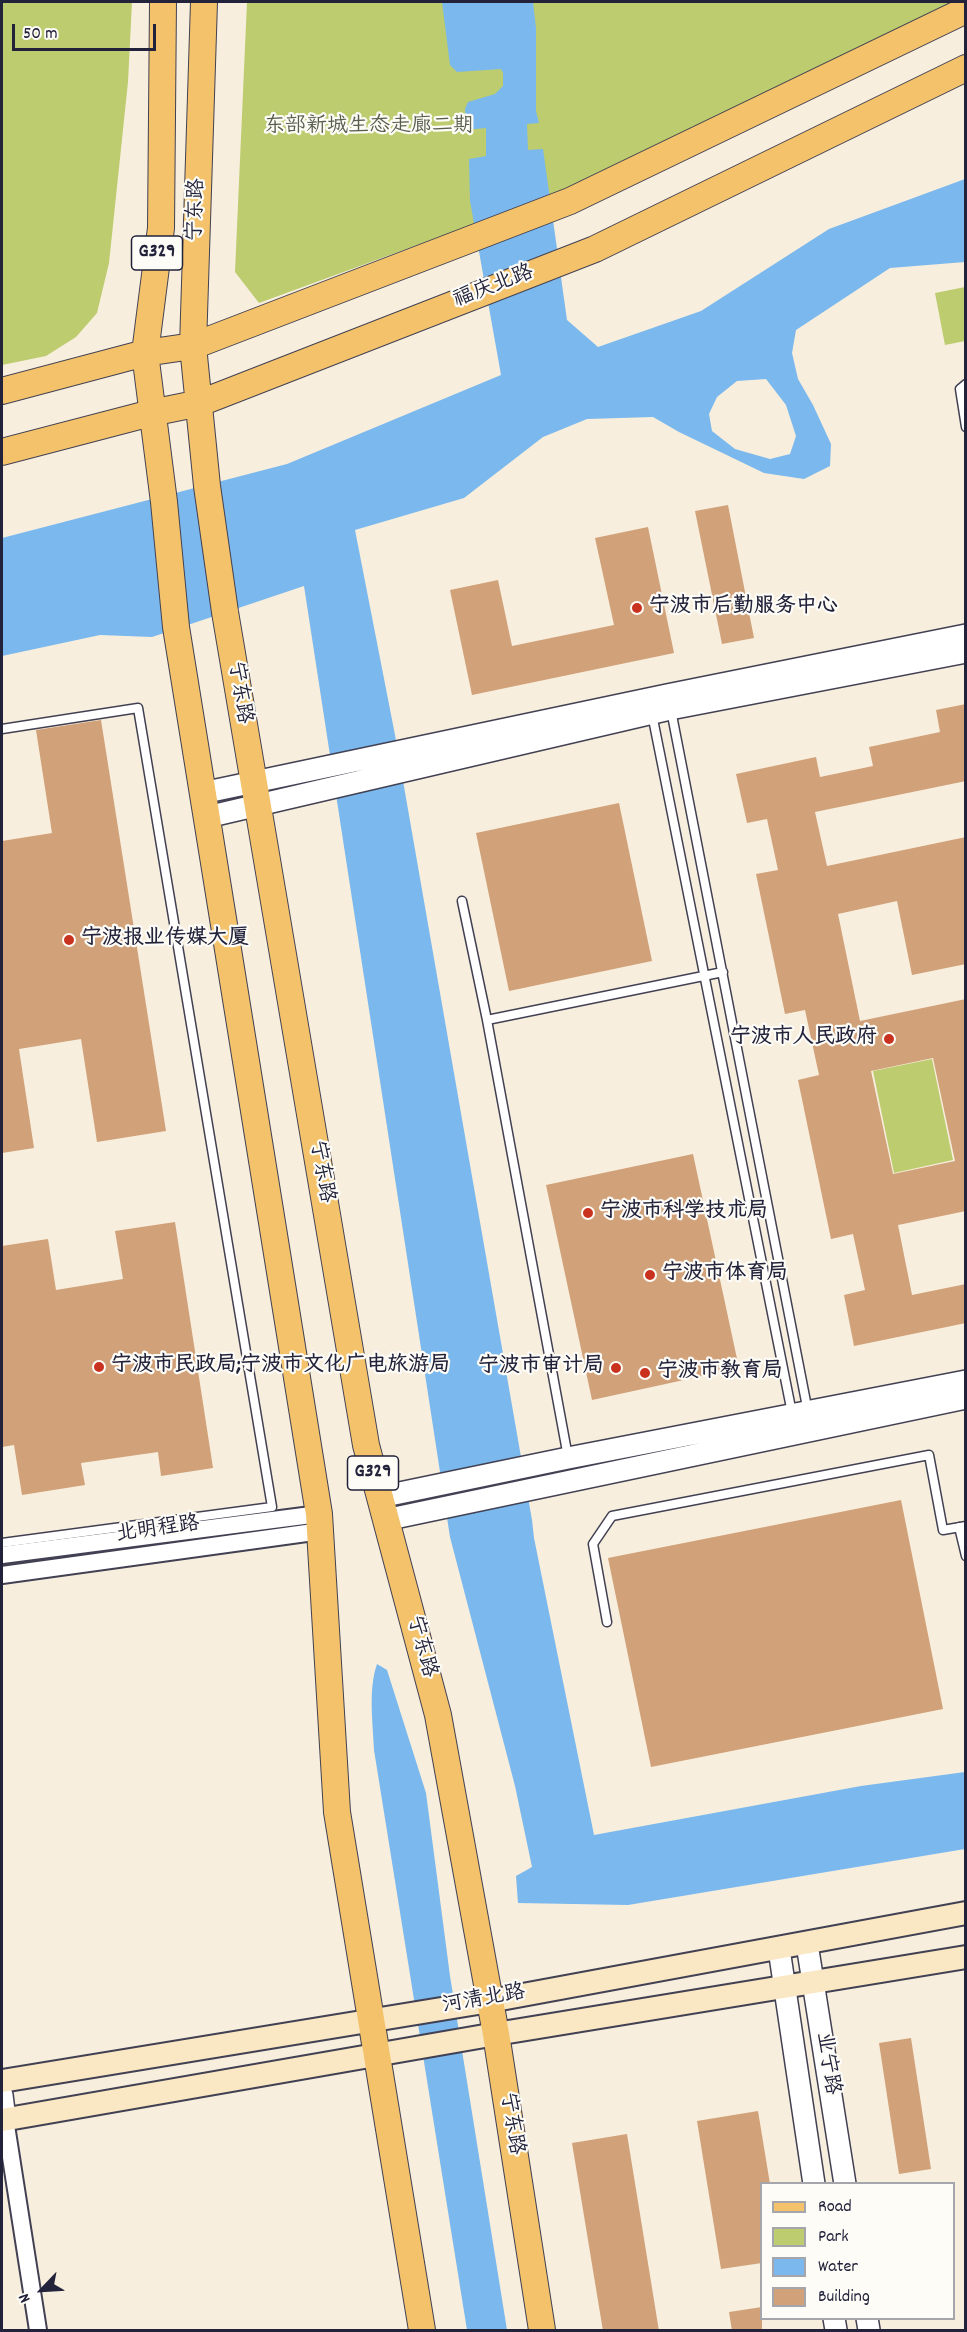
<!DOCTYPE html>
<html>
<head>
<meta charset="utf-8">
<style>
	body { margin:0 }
	#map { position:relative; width:967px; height:2332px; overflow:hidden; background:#f7eedd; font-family:Dekko,sans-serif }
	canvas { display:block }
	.frame { position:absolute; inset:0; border:3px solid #22223b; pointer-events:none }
	.legend { position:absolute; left:760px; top:2182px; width:195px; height:138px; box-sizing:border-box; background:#fdfcf7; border:2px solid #a5a5ac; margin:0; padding:8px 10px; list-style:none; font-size:18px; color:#22223b }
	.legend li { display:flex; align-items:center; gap:12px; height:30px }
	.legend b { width:30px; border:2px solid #a5a5ac }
	.north { position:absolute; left:12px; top:2260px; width:60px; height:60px; -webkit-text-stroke:4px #fdfcf7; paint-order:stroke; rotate:245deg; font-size:16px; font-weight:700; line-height:24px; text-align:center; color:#22223b }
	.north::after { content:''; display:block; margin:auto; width:21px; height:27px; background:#22223b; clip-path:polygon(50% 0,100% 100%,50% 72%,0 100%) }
	.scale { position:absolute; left:12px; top:24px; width:144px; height:27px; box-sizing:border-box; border:3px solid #22223b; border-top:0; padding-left:8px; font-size:18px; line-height:21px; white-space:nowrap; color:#22223b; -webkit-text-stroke:4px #fdfcf7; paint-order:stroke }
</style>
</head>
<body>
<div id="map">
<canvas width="967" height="2332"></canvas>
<div class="frame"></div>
<ul class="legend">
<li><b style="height:8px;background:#f3c26a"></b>Road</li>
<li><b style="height:16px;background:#bdcc6f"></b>Park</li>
<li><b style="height:16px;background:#7ab8ed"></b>Water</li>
<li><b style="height:16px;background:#d1a179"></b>Building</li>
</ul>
<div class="north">N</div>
<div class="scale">50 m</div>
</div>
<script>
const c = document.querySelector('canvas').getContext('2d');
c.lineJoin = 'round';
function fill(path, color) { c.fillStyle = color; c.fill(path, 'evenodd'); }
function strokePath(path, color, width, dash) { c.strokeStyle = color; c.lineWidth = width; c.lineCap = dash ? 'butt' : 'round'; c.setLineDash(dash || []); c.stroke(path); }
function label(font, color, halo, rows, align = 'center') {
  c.font = font + ' Dekko,"LXGW WenKai TC",sans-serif'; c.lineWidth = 4.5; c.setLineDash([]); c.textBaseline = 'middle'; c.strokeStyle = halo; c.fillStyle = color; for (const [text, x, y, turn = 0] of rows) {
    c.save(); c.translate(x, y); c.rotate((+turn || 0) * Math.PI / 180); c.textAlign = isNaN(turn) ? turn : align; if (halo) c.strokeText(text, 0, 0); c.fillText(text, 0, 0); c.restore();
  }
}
fill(new Path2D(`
	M2 2H132L128 82 109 263 97 313 76 337 46 356 2 365Z
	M247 2H960L551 196 259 303 235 272Z
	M965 287V341L945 345 935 293Z
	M932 1059 953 1160 894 1173 873 1071Z`), '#bdcc6f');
fill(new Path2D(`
	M442 2H533L536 28V111L539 123 527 124 528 150 543 149 567 320 598 347 701 311 829 229 965 179V262L890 268 796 330 792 353 798 379 813 405 831 444 830 466 804 479 764 473 679 432 653 417 587 419 543 437 464 498 355 530 395 735 532 1520 534 1538 594 1835 861 1786 965 1772V1849L628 1905 518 1903 516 1876 532 1867 515 1786 450 1537 304 586 152 637 100 635 2 656V538L287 464 501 375 470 201 469 159 486 156V128L466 130 465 109 468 102 495 94 503 86V73L501 69 457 72 450 65ZM766 379 786 405 796 436 790 454 770 459 735 449 712 431 709 414 717 397 737 381Z
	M377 1664 387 1670 426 1793 450 1976 507 2330H467L374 1750C373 1722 368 1690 377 1664Z`), '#7ab8ed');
fill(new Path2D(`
	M728 505 754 638 722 644 695 511Z
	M648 527 674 653 472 695 450 590 498 580 512 646 614 625 595 538Z
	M966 704V781L815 812 827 866 966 837V964L912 975 897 901 838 914 860 1021 966 999V1211L898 1225 912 1295 966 1284V1323L854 1346 844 1295 865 1290 853 1234 831 1239 798 1080 819 1075 805 1010 785 1014 756 874 778 870 767 819 747 823 736 774 816 757 820 777 873 766 869 747 940 732 936 710ZM933 1058 955 1161 893 1174 871 1071Z
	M101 720 166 1131 97 1142 81 1039 19 1049 34 1148 2 1153V841L52 833 36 730Z
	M619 803 652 961 509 991 476 833Z
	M693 1154 739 1368 592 1400 546 1185Z
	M175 1222 213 1468 161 1476 158 1452 81 1463 85 1485 22 1495 14 1445 2 1447V1246L48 1239 56 1290 123 1279 115 1231Z
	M901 1500 943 1709 651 1767 608 1558Z
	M911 2038 931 2169 899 2174 879 2043Z
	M758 2111 770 2184H762V2263L721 2269 697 2121Z
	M627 2134 659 2331H603L572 2143Z
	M762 2307V2331H732L729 2312Z`), '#d1a179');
const service = new Path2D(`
	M966 384 960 389 966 427
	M671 710 808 1412
	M652 714 792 1413
	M2 729 138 708 272 1507 2 1543
	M462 901 487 1020 568 1457
	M487 1020 723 972
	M959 1527 966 1556
	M607 1622 593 1544 612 1516 929 1455 943 1530 966 1526`);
const minor = new Path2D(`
	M2 1555 319 1514
	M2 1575 321 1531
	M5 2119 38 2330`);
const tertiary = new Path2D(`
	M202 793 667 695 966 635
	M207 817 670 709 966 652
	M380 1497 568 1458 966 1381
	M385 1520 966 1398
	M807 1944 845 2184
	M779 1949 814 2184
	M2 2095 5 2119
	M834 2318 836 2330
	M867 2318 869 2330`);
const secondary = new Path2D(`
	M2 2081 490 2001 966 1913
	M2 2120 496 2034 966 1957`);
const primary = new Path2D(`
	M163 2 161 228 145 353 164 502 176 627 319 1514 337 1812 422 2330
	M204 2 193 346 207 486 225 612 366 1445 438 1715 496 2034 542 2330
	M2 391 145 353 193 346 570 201 966 10
	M2 452 151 413 200 403 595 249 966 68`);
strokePath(service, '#424153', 11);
strokePath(minor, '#424153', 20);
strokePath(tertiary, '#424153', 24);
strokePath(secondary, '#424153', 26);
strokePath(primary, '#424153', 28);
strokePath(service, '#fff', 8);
strokePath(minor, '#fff', 16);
strokePath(tertiary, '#fff', 21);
strokePath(secondary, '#fae7c3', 22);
strokePath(primary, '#f3c26a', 26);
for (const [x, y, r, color] of [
	[637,608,6,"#c8321e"],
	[69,940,6,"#c8321e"],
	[889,1039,6,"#c8321e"],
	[588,1213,6,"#c8321e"],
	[650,1275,6,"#c8321e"],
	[99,1367,6,"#c8321e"],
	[616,1368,6,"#c8321e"],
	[645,1373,6,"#c8321e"]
]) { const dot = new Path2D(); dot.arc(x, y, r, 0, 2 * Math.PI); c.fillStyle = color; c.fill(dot); strokePath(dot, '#fdfcf7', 2); }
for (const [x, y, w] of [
	[157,253,51],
	[373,1473,51]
]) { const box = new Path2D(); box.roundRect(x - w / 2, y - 17, w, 34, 4.5); c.fillStyle = '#fdfcf7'; c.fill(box); strokePath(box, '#22223b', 1.5); }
label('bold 20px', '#22223b', null, [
	["G329",157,253],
	["G329",373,1473]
]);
label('21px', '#585e4d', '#fdfcf7', [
	["东部新城生态走廊二期",369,128]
]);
label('21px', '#22223b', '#fdfcf7', [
	["宁东路",198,210,-88],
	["福庆北路",494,288,-21],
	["宁东路",238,693,81],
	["宁东路",320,1172,80],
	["北明程路",158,1531,-8],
	["宁东路",420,1647,75],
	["河清北路",484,2001,-10],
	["业宁路",826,2064,81],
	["宁东路",510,2124,81]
]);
label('bold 21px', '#22223b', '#fdfcf7', [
	["宁波市后勤服务中心",649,608],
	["宁波报业传媒大厦",81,940],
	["宁波市人民政府",877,1039,"right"],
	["宁波市科学技术局",600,1213],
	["宁波市体育局",662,1275],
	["宁波市民政局;宁波市文化广电旅游局",111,1367],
	["宁波市审计局",604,1368,"right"],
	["宁波市教育局",657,1373]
], 'left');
</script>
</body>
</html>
